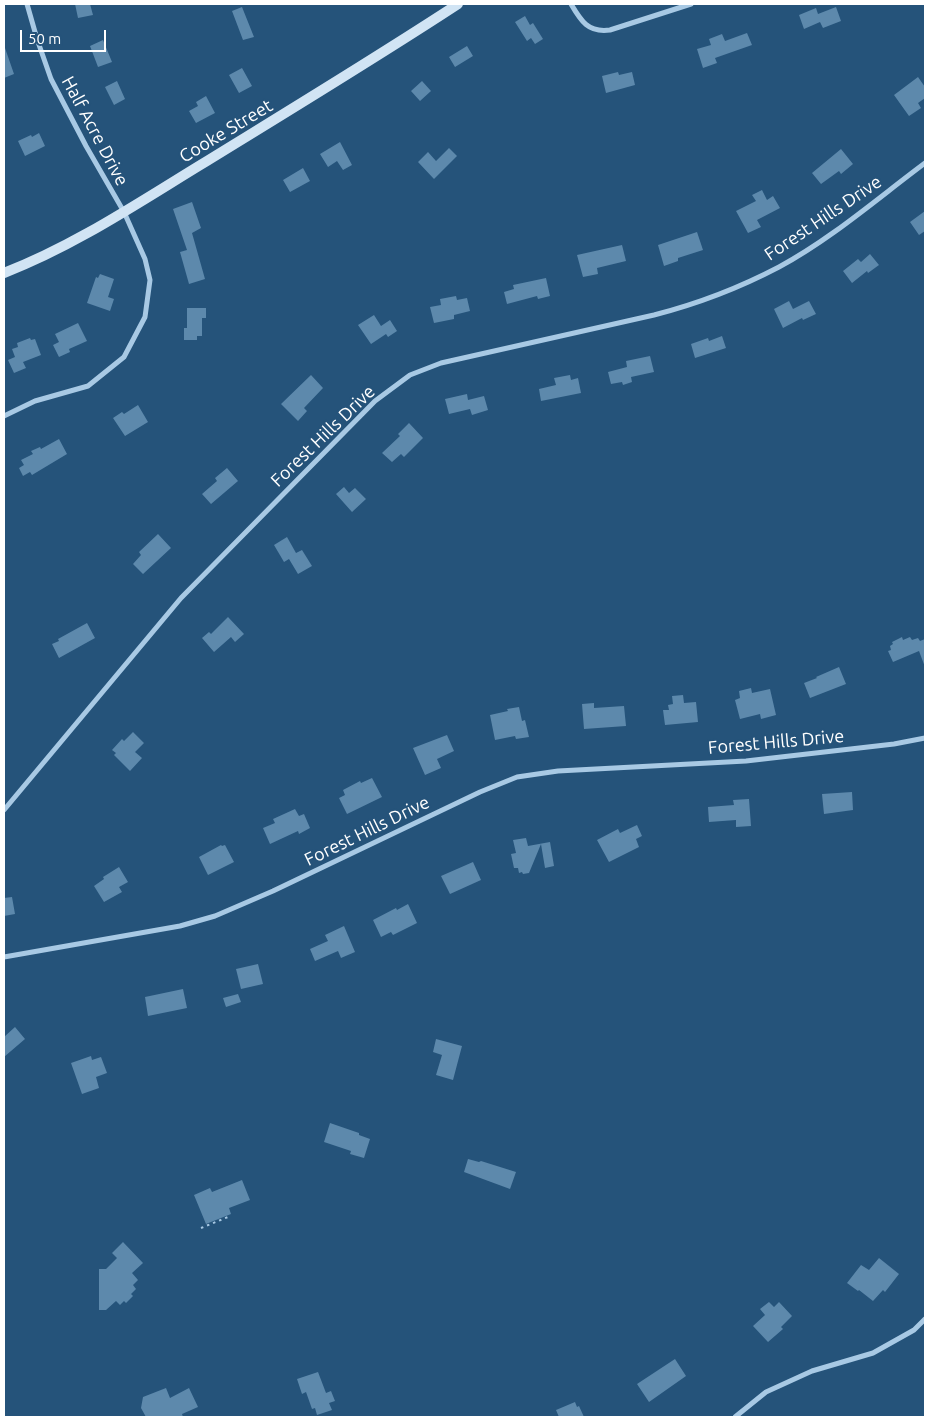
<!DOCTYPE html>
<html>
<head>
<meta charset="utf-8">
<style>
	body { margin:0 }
	#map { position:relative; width:929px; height:1421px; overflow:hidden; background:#25537a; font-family:Ubuntu,sans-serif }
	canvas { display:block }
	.frame { position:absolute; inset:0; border:5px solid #fff; pointer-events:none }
	.scale { position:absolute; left:20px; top:30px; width:86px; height:22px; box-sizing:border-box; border:2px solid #fff; border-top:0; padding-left:6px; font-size:15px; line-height:18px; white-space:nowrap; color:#fff; -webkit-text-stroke:4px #25537a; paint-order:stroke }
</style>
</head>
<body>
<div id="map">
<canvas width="929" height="1421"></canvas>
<div class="frame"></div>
<div class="scale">50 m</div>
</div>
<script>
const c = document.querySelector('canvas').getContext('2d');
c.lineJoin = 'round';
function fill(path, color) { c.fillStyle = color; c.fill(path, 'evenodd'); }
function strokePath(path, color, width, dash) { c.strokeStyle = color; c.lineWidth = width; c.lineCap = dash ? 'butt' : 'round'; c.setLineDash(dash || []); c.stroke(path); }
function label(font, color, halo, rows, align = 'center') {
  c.font = font + ' Ubuntu,sans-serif'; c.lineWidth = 4; c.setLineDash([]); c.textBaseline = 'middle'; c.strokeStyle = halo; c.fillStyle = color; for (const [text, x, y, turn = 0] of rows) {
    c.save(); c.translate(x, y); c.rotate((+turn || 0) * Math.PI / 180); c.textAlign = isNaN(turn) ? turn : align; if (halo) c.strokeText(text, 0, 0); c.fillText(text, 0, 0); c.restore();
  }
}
fill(new Path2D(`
	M75 4H90L93 15 78 18Z
	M242 7 254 37 243 40 232 11Z
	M836 7 841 21 823 28 820 22 804 29 799 15 816 8 818 14Z
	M525 16 530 25 533 23 543 39 535 44 531 38 527 41 515 22Z
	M747 33 752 45 715 58 717 63 703 68 697 49 711 45 709 39 722 34 725 41Z
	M103 40 112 62 98 67 90 46Z
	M467 46 473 56 455 67 449 57Z
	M5 48 14 74 4 78V49Z
	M242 68 252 86 239 93 229 75Z
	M618 72 619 75 632 72 635 85 606 93 602 76Z
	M918 77 925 87V98L918 103 921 108 909 116 894 95Z
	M117 81 125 99 114 105 105 87Z
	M422 81 431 91 420 101 411 91Z
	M206 96 215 113 196 123 189 111 198 106 196 102Z
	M39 133 45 146 25 156 18 141 31 135 32 137Z
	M340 142 352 165 343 170 337 161 328 167 320 154Z
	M449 148 457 156 434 179 418 162 428 152 436 161Z
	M841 149 853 164 841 174 839 171 821 184 812 173Z
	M303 168 310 181 290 192 283 180Z
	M762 190 767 200 773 196 780 208 757 220 761 227 748 233 736 211 756 201 752 195Z
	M192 202 201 228 192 233 205 279 189 284 180 252 187 250 173 209Z
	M925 211V231L919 235 910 222Z
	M697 232 703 250 678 258V261L664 266 658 245Z
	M622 245 626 261 597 268 598 274 583 277 577 255Z
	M870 254 879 265 868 273 867 271 852 283 843 271 858 259 861 262Z
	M100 274 114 279 108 297 114 299 110 311 87 303 96 277 98 278Z
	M546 278 550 296 538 299 537 296 507 304 504 292 514 289 513 285Z
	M456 296 457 300 467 298 470 311 454 315V319L434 323 430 307 441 305 440 299Z
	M789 301 793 309 809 301 816 314 803 320 802 318 783 328 774 309Z
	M187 308H206V318H202V336H197V340H184V328H187Z
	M374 315 381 326 390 320 397 331 388 337 386 334 371 344 358 325Z
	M78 323 87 341 69 349 70 352 59 357 53 345 59 342 55 334Z
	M722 336 726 348 695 358 691 344 708 338 709 341Z
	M30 338 31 340 35 339 41 355 23 362 26 368 14 373 8 360 15 357 12 349 18 347 17 343Z
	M650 356 654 372 631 377 632 382 623 385 622 382 611 384 608 372 627 367 626 361Z
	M311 375 323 388 304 408 307 411 298 421 281 404Z
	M570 375 571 380 578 378 581 393 541 401 539 389 556 385 554 378Z
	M467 394 468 400 484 396 488 410 472 415 470 409 449 414 445 399Z
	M138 405 148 422 125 436 113 418 122 412 124 414Z
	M409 423 423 438 404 457 401 454 392 462 382 453 400 436 398 434Z
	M59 439 67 454 32 475 30 472 23 476 19 468 24 465 21 460 33 454 31 451 40 447 41 449Z
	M227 468 238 481 211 504 202 494 217 481 215 478Z
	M344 487 349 493 355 488 366 499 352 512 336 494Z
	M158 534 171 548 143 574 133 564 141 555 139 552Z
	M287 537 296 553 302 550 312 566 298 574 289 559 284 562 274 545Z
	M228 617 244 634 235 642 231 637 214 652 202 638 209 632 211 634Z
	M87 623 95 638 59 658 52 644 59 641 58 639Z
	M902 637 903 640 910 637 912 640 918 638 920 641 925 639V667L919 651 893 662 888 651 891 650 890 646 893 644 892 642Z
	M839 667 846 684 810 698 804 683 817 678 816 677Z
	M751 688 752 693 770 689 776 715 761 719 760 714 740 719 735 700 740 698 739 691Z
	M683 695 684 703 696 702 698 722 665 725 663 710H669L668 705 673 704 672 696Z
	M594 703V708L624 706 626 726 584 729 582 704Z
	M519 707 522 721 525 720 529 737 516 739 515 736 495 740 490 715 508 711 507 709Z
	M133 732 144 743 135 752 142 758 130 771 114 755 116 753 112 750 122 739 124 741Z
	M447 735 454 751 437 759 441 768 425 775 413 748Z
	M372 778 382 797 347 814 339 798 345 795 343 790 360 781 361 783Z
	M852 792 853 810 824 814 822 794Z
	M749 799 751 826 736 827V820L709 822 708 807 734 805 733 800Z
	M295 809 299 816 304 814 310 828 299 834 298 831 270 844 263 828 275 823 273 819Z
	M637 825 642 836 636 839 639 847 609 862 597 840 618 829 620 833Z
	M526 838 528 846 550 842 554 866 545 868 541 844 529 873 523 874 522 872 519 873 518 868H514L511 854 516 853 513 840Z
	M221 845 222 846 225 845 234 862 208 875 199 857Z
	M473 862 481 880 450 894 441 876Z
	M119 867 128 882 119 887 122 892 104 902 94 886 104 879 103 877Z
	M12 897 15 914 4 916V898Z
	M408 904 417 923 393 935 391 932 381 937 373 920 396 908 397 910Z
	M344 926 355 952 341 958 338 951 315 961 310 949 328 941 325 935Z
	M258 964 263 984 241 989 236 969Z
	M183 989 187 1008 148 1016 145 997Z
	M238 994 241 1002 226 1007 223 998Z
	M15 1027 25 1039 4 1057V1037Z
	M436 1039 462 1046 453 1080 436 1075 442 1055 433 1052Z
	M91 1056 92 1060 101 1057 107 1073 96 1077 99 1088 82 1094 71 1063Z
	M330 1123 359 1133V1135L370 1139 364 1158 350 1154 351 1151 324 1142Z
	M468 1159 479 1162 481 1161 516 1172 510 1189 464 1172Z
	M242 1180 250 1200 229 1208 231 1214 206 1224 194 1195 210 1188 212 1192Z
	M123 1242 143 1263 132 1273 138 1280 133 1285 136 1289 131 1294 133 1296 126 1303 124 1301 120 1305 116 1301 106 1310H99V1269H106L117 1258 112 1253Z
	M879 1258 899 1274 885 1292 883 1290 873 1301 859 1290 858 1291 847 1283 861 1265 869 1270Z
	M769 1302 774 1307 779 1302 792 1316 781 1327 783 1329 768 1342 753 1326 765 1315 760 1309Z
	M675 1359 686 1376 649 1402 637 1384Z
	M318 1372 326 1393 331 1391 335 1401 329 1403 332 1410 317 1415 315 1408 312 1409 306 1392 302 1394 297 1379Z
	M166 1388 170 1398 189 1388 198 1407 182 1414 183 1417H146L141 1408 143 1397Z
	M575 1402 577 1407 579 1406 584 1417H559L556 1410Z`), '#5d89ac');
strokePath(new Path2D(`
	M201 1228 228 1217 227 1215`), '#a8c9e4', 2, [2.5, 4]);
strokePath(new Path2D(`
	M571 4C581 21 588 33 610 30L691 4
	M4 416 35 401 88 386 124 357 145 317 150 280 145 259 124 212 86 146 51 79 37 39 27 4
	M4 810 181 598 375 401 410 375 441 363 654 315C697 304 739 288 779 267 831 239 878 198 925 163
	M4 957 180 926 215 916 273 891 480 792 517 777 558 771 746 761 894 744 925 738
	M735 1417 766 1392 812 1371 873 1353 914 1330 925 1319`), '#a8c9e4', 5);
strokePath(new Path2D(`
	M4 273C74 246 138 203 202 164 288 111 374 59 458 4`), '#d1e4f4', 10);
label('18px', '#fff', '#25537a', [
	["Half Acre Drive",95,131,62],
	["Cooke Street",226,131,-31],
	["Forest Hills Drive",823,218,-34],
	["Forest Hills Drive",323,436,-44],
	["Forest Hills Drive",776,742,-5],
	["Forest Hills Drive",367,831,-26]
]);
</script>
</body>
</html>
